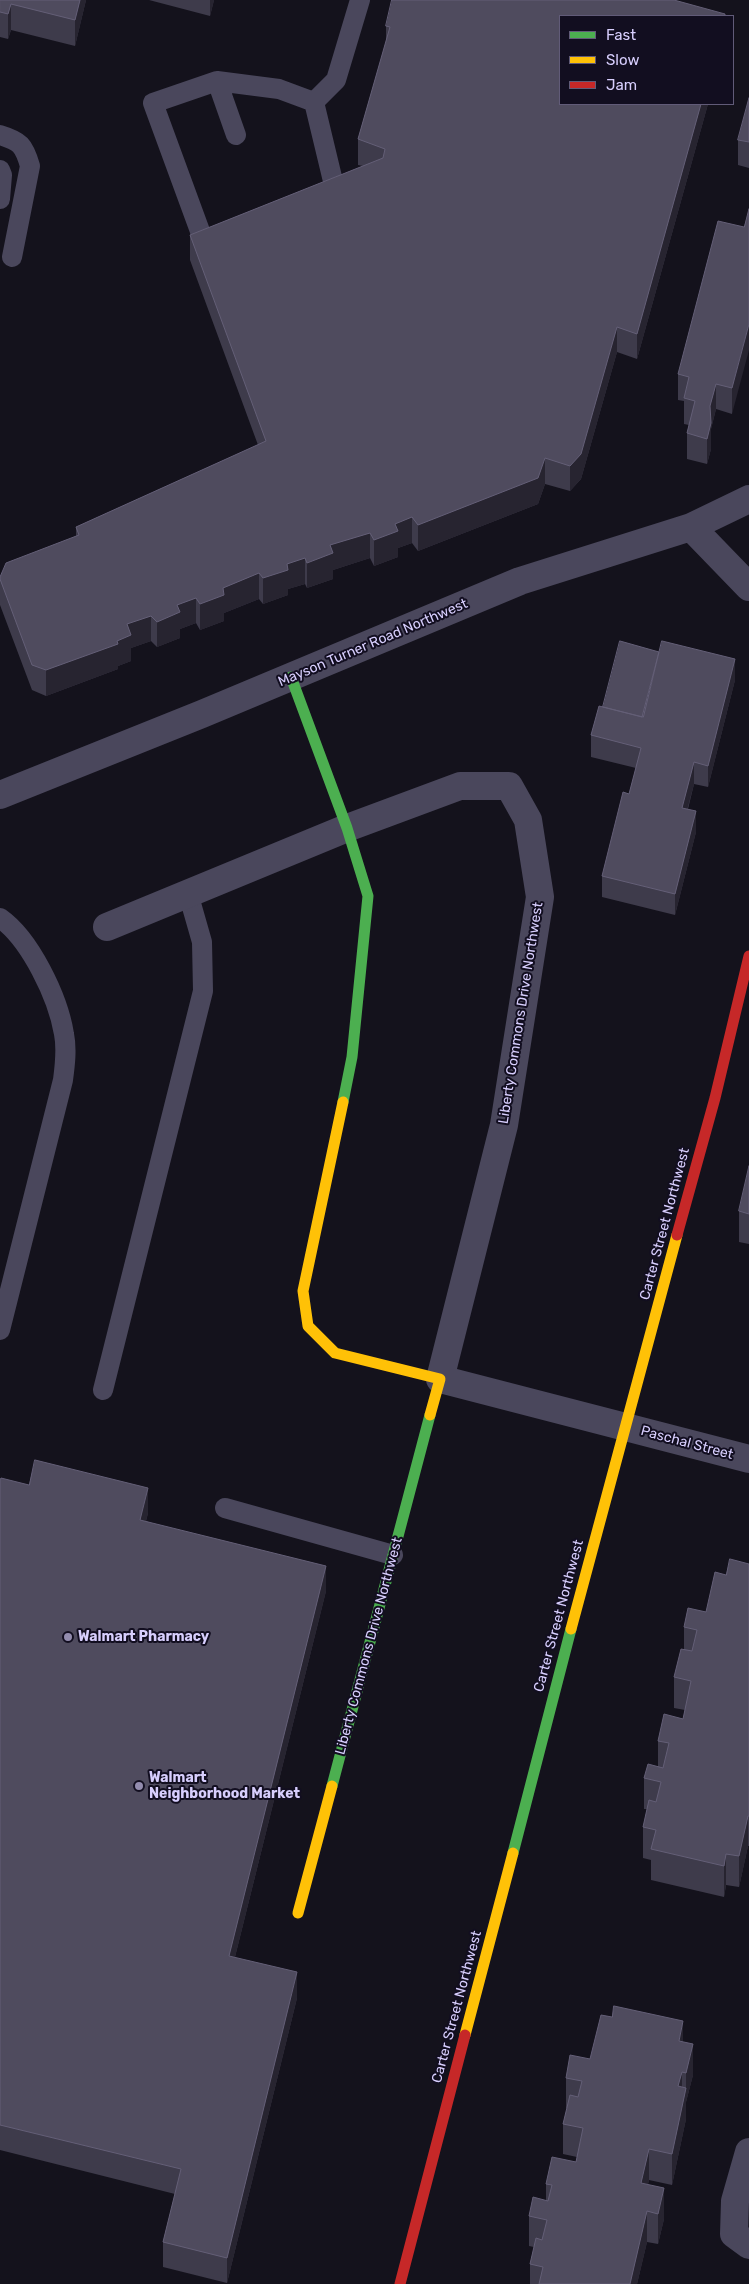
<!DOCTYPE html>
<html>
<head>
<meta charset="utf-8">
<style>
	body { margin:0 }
	#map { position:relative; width:749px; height:2284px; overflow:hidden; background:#14121c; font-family:Rubik,sans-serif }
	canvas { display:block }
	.legend { position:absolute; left:559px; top:15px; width:175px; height:90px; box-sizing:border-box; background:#120e20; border:1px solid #615b78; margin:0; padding:6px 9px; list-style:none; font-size:15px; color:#d7cefd }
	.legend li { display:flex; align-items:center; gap:10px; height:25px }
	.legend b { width:25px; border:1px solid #615b78 }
</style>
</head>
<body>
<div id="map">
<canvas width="749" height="2284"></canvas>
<ul class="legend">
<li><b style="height:6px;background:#4caf50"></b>Fast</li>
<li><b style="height:6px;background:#ffc107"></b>Slow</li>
<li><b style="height:6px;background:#c62828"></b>Jam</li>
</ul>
</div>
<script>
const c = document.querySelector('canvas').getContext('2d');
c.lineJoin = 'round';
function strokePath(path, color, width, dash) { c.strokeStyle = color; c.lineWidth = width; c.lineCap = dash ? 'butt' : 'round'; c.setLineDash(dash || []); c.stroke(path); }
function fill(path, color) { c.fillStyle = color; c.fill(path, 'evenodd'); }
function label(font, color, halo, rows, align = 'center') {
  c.font = font + ' Rubik,sans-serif'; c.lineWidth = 4; c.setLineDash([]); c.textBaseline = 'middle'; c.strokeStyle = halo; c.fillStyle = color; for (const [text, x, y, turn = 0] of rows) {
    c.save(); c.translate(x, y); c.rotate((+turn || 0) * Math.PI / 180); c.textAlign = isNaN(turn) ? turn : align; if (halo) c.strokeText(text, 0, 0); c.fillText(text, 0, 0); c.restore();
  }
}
strokePath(new Path2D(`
	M217 81 236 135
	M314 102 336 80 360 0
	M314 102 338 202
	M0 135C20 141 24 145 30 166L12 257
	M0 170 2 175 0 199
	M208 253 153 103 217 81 279 89 314 102
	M0 918C30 939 58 997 64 1034 67 1049 65 1065 63 1080L0 1330
	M103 1390 203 991 202 942 188 893
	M225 1508 393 1555`), '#4a475c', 20);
strokePath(new Path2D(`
	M691 527 749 587
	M0 795 202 714 520 581 691 527 749 499
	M107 927 347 828 460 786H509L528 820 540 897 504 1125 440 1379 749 1459
	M749 2152 735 2201 734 2234 749 2245`), '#4a475c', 28);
strokePath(new Path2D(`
	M291 677 347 828 368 896 352 1057 343 1102
	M332 1786 430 1415
	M513 1853 571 1629`), '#4caf50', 11);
strokePath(new Path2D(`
	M343 1102 303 1291 308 1326 335 1353 440 1379 430 1415
	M571 1629 677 1235
	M298 1913 332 1786
	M465 2035 513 1853`), '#ffc107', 11);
strokePath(new Path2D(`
	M677 1235 715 1098 749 956
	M400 2284 465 2035`), '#c62828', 11);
fill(new Path2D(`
	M0 0H86L75 46 11 30 8 39 0 37Z
	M149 0H214L210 16Z
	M725 16 560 104H708L637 359 617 352 581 479 570 491 545 484 538 504 418 551 412 543 398 548V557L374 566 370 558 333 570V579L307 588 305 584 288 589V595L263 604 259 599 224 613V621L200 630 196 623 180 629V638L157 647 151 641 131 648V661L118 666V669L46 696 32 690 0 605V577L76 536V527L258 445 190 260V235L363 166 358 165V139L386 42V26Z
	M749 98V168L738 165V140Z
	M744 227 732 414 716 409 711 429V449L707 464 687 459V433L689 425 684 424V401L678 400V374Z
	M735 680 708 787 694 784 688 809 696 832 675 915 602 897V876L629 794 636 768 591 757V735L603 707Z
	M749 1166V1244L739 1242V1211Z
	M0 1480 148 1513 146 1521 326 1591 235 1957 297 1998 227 2283 163 2267V2242L175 2194 0 2150Z
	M749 1564V1846H748L739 1887 726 1885 724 1897 651 1880V1860L643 1858V1827L647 1809H644V1778L658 1767V1741L683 1719 685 1710 674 1708V1677L684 1649V1627L706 1612 726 1575Z
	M683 2042 693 2075 686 2102V2119L672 2185 649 2180 648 2184 664 2219 658 2244 647 2242 637 2284H530V2264L534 2247 529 2246V2216L546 2200V2184L576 2162 577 2157 563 2154V2124L567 2108H566V2078L590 2059Z`), '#3e3b4b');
fill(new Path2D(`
	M80 0H86L75 46V20Z
	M210 0H214L210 16Z
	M11 4V30L8 39V14Z
	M701 104H708L637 359V334Z
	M749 324V350L732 414V388Z
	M617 327V352L581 479 570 491V466Z
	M716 384V409L711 429V449L707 464V439L710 406Z
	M545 458V484L538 504 418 551V525Z
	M412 517V543L398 548V557L374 566V540L395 524Z
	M370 533V558L333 570V579L307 588V563L330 545Z
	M305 558V584L288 589V595L263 604V578L287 564Z
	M259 573V599L224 613V621L200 630V604L223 588Z
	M196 598V623L180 629V638L157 647V622L177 605Z
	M151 616V641L131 648V661L118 666V669L46 696V670L117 641 127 624Z
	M735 659V680L708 787V766Z
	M694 762V784L682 829V808Z
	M696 811V832L675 915V894Z
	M148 1488V1513L140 1545V1520Z
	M326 1566V1591L229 1981V1956Z
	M748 1816V1846L739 1887V1856Z
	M726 1854V1885L724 1897V1866Z
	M297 1972V1998L227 2283V2258Z
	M683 2021V2052L679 2041Z
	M693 2044V2075L686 2102V2119L672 2185V2154L686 2089V2073Z
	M682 2072V2102L678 2086Z
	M649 2149V2180L641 2213V2183Z
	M664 2188V2219L658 2244V2214Z
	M647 2211V2242L637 2284H630Z`), '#272430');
const building = new Path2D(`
	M0 0H80L75 20 11 4 8 14 0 12Z
	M392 0H674L725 14V16H560V104H701L637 334 617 327 581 454 570 466 545 458 538 478 418 525 412 517 395 524 398 531 374 540 370 533 330 545 333 553 307 563 305 558 287 564 288 570 263 578 259 573 223 588 224 595 200 604 196 598 177 605 180 612 157 622 151 616 127 624 131 635 117 641 118 644 46 670 32 665 0 579V577L6 563 79 535 76 527 266 441 190 235 383 158 385 149 358 139 390 27 386 26Z
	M749 98V142L738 140Z
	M749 209V324L732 388 716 384 710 406 711 423 707 439 687 433 695 401 684 398 689 377 678 374 718 221 744 227Z
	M620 641 659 652 642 717 603 707Z
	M662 641 735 659 708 766 694 762 682 808 696 811 675 894 602 876 623 792 629 794 641 748 591 735 599 706 643 717Z
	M749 1166V1214L739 1211Z
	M35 1460 148 1488 140 1520 326 1566 229 1956 297 1972 227 2258 163 2242 181 2169 0 2125V1480L1 1478 29 1485Z
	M730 1559 749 1564V1816H748L739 1856 726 1854 724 1866 651 1849 656 1830 643 1827 649 1800 656 1802 661 1782 644 1778 648 1764 663 1768 669 1743 658 1741 664 1714 683 1719 691 1681 674 1677 681 1649 692 1651 697 1630 684 1627 688 1608 706 1612 715 1572 726 1575Z
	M614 2006 683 2021 679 2041 693 2044 686 2073 682 2072 678 2086 686 2088 672 2154 649 2149 641 2183 664 2188 658 2214 647 2211 630 2284H539L543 2267 530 2264 536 2238 542 2240 547 2220 529 2216 533 2197 548 2201 552 2185 546 2184 552 2157 576 2162 583 2128 563 2124 570 2095 578 2097 582 2081 566 2078 570 2055 590 2059 601 2015 612 2017Z`);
fill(building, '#4f4b5e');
strokePath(building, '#645f77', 1);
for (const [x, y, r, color] of [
	[68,1637,5,"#938cae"],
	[139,1786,5,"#938cae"]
]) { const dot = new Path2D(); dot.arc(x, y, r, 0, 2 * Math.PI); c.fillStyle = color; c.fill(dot); strokePath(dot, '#120e20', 2); }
label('14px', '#d7cefd', '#120e20', [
	["Mayson Turner Road Northwest",373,643,-23],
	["Liberty Commons Drive Northwest",521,1013,-81],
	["Carter Street Northwest",665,1224,-75],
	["Paschal Street",687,1443,15],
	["Carter Street Northwest",559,1616,-75],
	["Liberty Commons Drive Northwest",369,1646,-75],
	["Carter Street Northwest",457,2007,-75]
]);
label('bold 14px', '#d7cefd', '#120e20', [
	["Walmart Pharmacy",78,1637],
	["Walmart",149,1778],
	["Neighborhood Market",149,1794]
], 'left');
</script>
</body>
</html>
